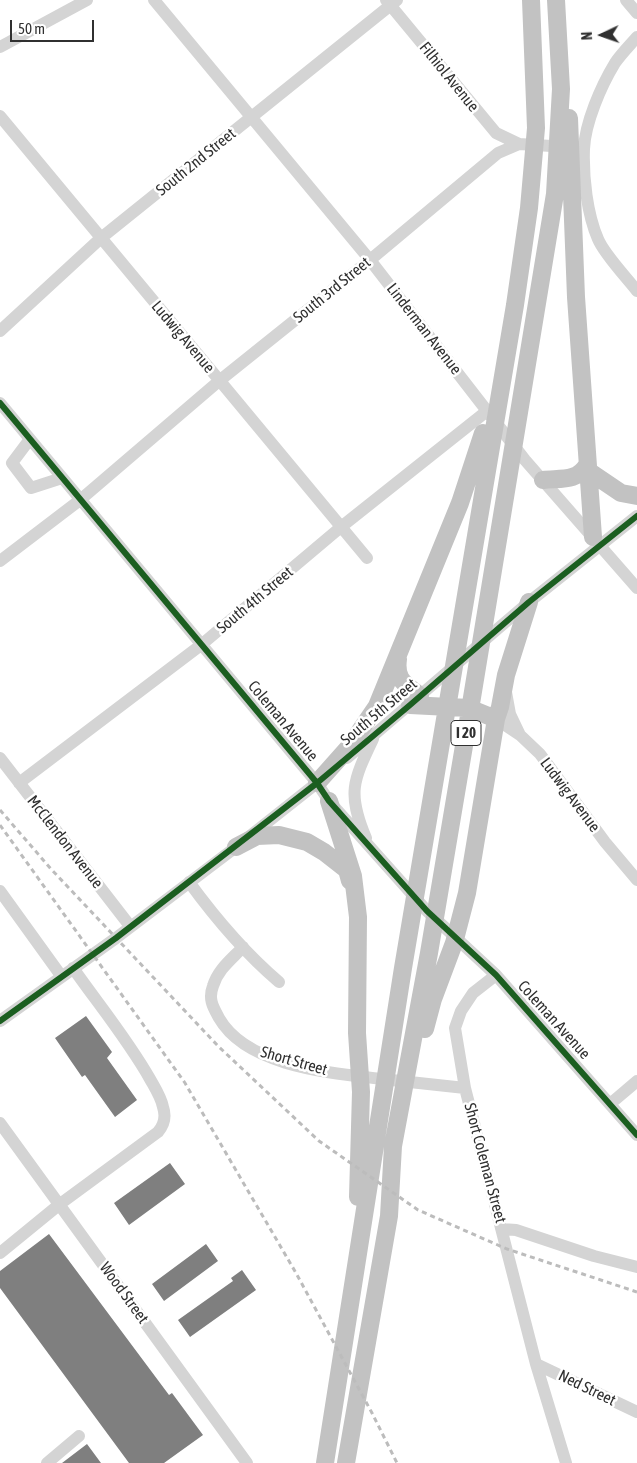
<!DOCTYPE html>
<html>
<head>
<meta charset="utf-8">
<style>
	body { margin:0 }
	#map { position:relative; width:637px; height:1463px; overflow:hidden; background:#fff; font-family:"Asap Condensed",sans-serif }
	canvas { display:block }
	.north { position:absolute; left:577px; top:10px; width:50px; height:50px; -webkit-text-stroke:4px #fff; paint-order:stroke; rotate:267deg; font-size:14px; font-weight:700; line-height:20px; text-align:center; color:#303030 }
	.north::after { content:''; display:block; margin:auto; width:18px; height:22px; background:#303030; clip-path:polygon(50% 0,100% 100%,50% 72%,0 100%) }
	.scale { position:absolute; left:10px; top:20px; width:84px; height:22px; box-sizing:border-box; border:2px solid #303030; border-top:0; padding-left:6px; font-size:15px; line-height:18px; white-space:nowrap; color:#303030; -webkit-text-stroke:4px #fff; paint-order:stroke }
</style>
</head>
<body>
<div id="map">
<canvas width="637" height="1463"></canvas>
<div class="north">N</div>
<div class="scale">50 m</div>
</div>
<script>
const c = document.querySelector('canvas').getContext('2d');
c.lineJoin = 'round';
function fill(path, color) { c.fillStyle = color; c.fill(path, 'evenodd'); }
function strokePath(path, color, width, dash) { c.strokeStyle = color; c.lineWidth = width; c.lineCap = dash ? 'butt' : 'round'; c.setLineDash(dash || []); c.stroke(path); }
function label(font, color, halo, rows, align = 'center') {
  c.font = font + ' "Asap Condensed",sans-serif'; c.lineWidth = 5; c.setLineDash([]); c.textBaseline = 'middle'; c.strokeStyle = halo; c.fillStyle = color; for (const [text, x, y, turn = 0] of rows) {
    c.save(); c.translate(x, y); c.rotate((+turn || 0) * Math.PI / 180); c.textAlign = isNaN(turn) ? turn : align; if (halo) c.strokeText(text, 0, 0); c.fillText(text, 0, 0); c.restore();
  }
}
fill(new Path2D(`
	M86 1016 112 1052 107 1058 137 1100 115 1117 85 1075 82 1077 55 1038Z
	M170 1163 185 1184 129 1225 114 1203Z
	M49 1234 169 1395 172 1393 203 1435 164 1463H129L0 1288V1271Z
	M206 1244 218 1261 164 1301 152 1284Z
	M242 1270 256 1290 190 1337 178 1320 233 1281 231 1278Z
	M87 1444 101 1463H62Z`), '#7f7f7f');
strokePath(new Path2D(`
	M154 0 370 260 525 460 637 588
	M386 0 496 133 519 144
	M626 0 637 13
	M637 37C630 45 621 54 615 63 601 86 585 123 584 149 583 177 587 214 598 239 604 254 627 278 637 291
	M0 47 87 0
	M0 116 367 558
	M0 331 101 238 397 0
	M0 403 317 783 329 801 427 911 496 975 637 1135
	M30 439 12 463 31 488 62 478
	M0 561 80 500 219 381 370 260 498 153 519 144 584 148
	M506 692 510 714 520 735
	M496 719 520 735 540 754 605 842 637 880
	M0 758 130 926
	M347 758 529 602 637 516
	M19 783 201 645 341 527 487 411
	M366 838C347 793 353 781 373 739
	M189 882C216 919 245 953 279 982
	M0 891 62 977
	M243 947C232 959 218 969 213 986 208 999 213 1007 219 1018 247 1067 332 1073 382 1079 410 1082 438 1085 465 1088
	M496 975 473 993 461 1011 455 1028 465 1088 536 1364 566 1463
	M0 1021 116 938 236 847 322 779
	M610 1104 637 1081
	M0 1123 247 1463
	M502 1229 516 1230 594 1256 637 1267
	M0 1253 60 1204 158 1132C164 1125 166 1116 163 1107 161 1097 155 1088 150 1079 128 1040 99 1005 73 968
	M536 1364 637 1412
	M47 1463 79 1436`), '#d4d4d4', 12);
strokePath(new Path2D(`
	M569 118 576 297 593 537
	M587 470 621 493 637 496
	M543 480C560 478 577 482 587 465
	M398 659C395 681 406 684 420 696
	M410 705 469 708 496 719
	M317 783 349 747 377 706 460 503 483 433
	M329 801 353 876 358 917 357 1033 361 1092 358 1197
	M236 847 257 836 279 835 307 842 324 852 347 870 350 881
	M425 1029 433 999 454 943 467 893 496 719 500 707 506 675 529 602
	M325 1463 403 968 515 305 529 208 536 128 531 0
	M346 1463 389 1216 393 1146 429 953 466 734 555 194 561 89 556 0`), '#c2c2c2', 18);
strokePath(new Path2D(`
	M0 810 51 869 219 1047 319 1141 418 1210 507 1249 637 1292
	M0 825 185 1083 296 1273 372 1413 397 1463`), '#bcbcbc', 3, [5, 4]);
strokePath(new Path2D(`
	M0 403 317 783 329 801 427 911 496 975 637 1135
	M0 1021 116 938 317 783 410 705 529 602 637 516`), '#1b5e20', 6);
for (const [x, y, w] of [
	[466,733,30]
]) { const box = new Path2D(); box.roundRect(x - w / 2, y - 12.5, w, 25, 4); c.fillStyle = '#fff'; c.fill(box); strokePath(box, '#303030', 1); }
label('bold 15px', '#303030', null, [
	["I 20",466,733]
]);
label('16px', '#303030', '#fff', [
	["Filhiol Avenue",449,77,51],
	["South 2nd Street",196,162,-39],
	["South 3rd Street",332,290,-39],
	["Linderman Avenue",424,329,52],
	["Ludwig Avenue",183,337,50],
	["South 4th Street",255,600,-40],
	["South 5th Street",379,712,-40],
	["Coleman Avenue",283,721,50],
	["Ludwig Avenue",570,795,53],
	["McClendon Avenue",65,842,52],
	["Coleman Avenue",554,1020,48],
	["Short Street",294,1061,16],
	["Short Coleman Street",485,1163,75],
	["Wood Street",124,1293,54],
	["Ned Street",587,1388,26]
]);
</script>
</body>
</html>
